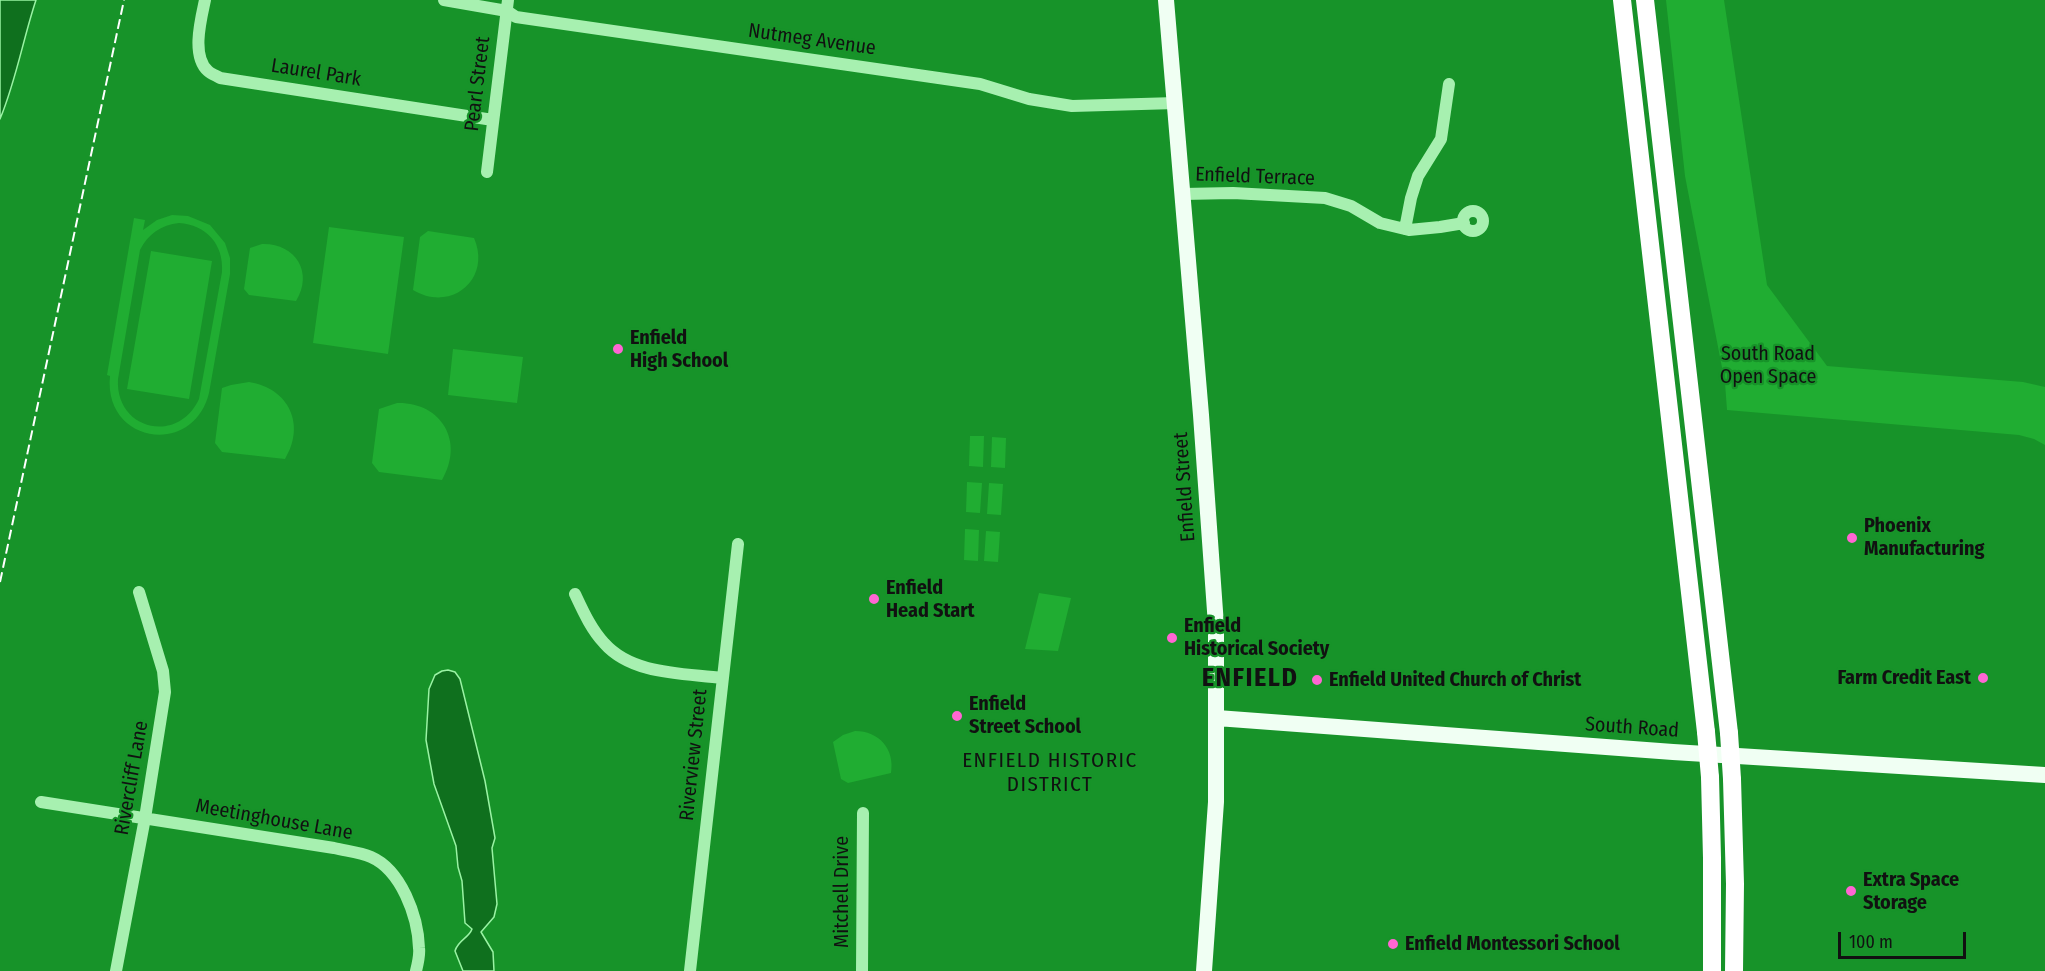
<!DOCTYPE html>
<html>
<head>
<meta charset="utf-8">
<style>
	body { margin:0 }
	#map { position:relative; width:2045px; height:971px; overflow:hidden; background:#179329; font-family:"Fira Sans Condensed",sans-serif }
	canvas { display:block }
	.scale { position:absolute; left:1838px; top:932px; width:128px; height:27px; box-sizing:border-box; border:3px solid #111; border-top:0; padding-left:8px; font-size:18px; line-height:21px; white-space:nowrap; color:#111; -webkit-text-stroke:4px #179329; paint-order:stroke }
</style>
</head>
<body>
<div id="map">
<canvas width="2045" height="971"></canvas>
<div class="scale">100 m</div>
</div>
<script>
const c = document.querySelector('canvas').getContext('2d');
c.lineJoin = 'round';
function fill(path, color) { c.fillStyle = color; c.fill(path, 'evenodd'); }
function strokePath(path, color, width, dash) { c.strokeStyle = color; c.lineWidth = width; c.lineCap = dash ? 'butt' : 'round'; c.setLineDash(dash || []); c.stroke(path); }
function label(font, color, halo, rows, align = 'center') {
  c.font = font + ' "Fira Sans Condensed",sans-serif'; c.lineWidth = 4.5; c.setLineDash([]); c.textBaseline = 'middle'; c.strokeStyle = halo; c.fillStyle = color; for (const [text, x, y, turn = 0] of rows) {
    c.save(); c.translate(x, y); c.rotate((+turn || 0) * Math.PI / 180); c.textAlign = isNaN(turn) ? turn : align; if (halo) c.strokeText(text, 0, 0); c.fillText(text, 0, 0); c.restore();
  }
}
fill(new Path2D(`
	M1666 0H1724L1767 285 1827 366 2023 382 2045 387V445L2034 439 2019 435 1727 410 1725 383 1685 176Z
	M172 215 188 216 210 225 225 243 230 258V274L209 393C193 458 103 443 110 376L107 375 134 218 145 220 143 230 157 220ZM179 223C206 225 224 244 222 272L199 399C178 445 115 430 118 379L140 250C148 234 161 225 179 223Z
	M329 227 404 237 388 354 313 343Z
	M428 231 474 238C492 279 451 313 413 290L420 237Z
	M262 244C295 243 314 272 296 301L249 295 244 289 250 248Z
	M151 251 212 261 189 399 127 389Z
	M453 349 523 357 517 403 448 395Z
	M249 382C289 388 306 425 285 459L222 452 215 443 222 388 231 385Z
	M397 403C441 402 465 441 442 480L379 472 372 463 379 409Z
	M970 436H984L983 467 969 466Z
	M992 437 1006 438 1005 468 991 467Z
	M967 482 982 483 980 513 966 512Z
	M989 483 1003 484 1001 515 987 514Z
	M965 529 979 530 978 561 964 560Z
	M986 531 1000 532 998 562 984 561Z
	M1039 593 1071 598 1058 651 1025 649Z
	M855 731C879 731 895 749 891 773L848 783 841 779 833 742 843 735Z`), '#20ad32');
const water = new Path2D(`
	M0 0H36C23 39 16 81 0 119Z
	M448 670 455 672 460 679 485 781 495 838 492 848 497 904 494 917 481 932 493 952 494 971H463L455 951C458 940 469 938 472 929L465 923 462 881 458 867 456 846 434 784 426 740 429 689 435 675 442 671Z`);
fill(water, '#0f701e');
strokePath(water, '#9af3a4', 1.5);
strokePath(new Path2D(`
	M205 0C201 19 191 56 208 71 211 74 217 76 220 78L493 120
	M444 0 507 11 516 17 980 84 1029 99 1072 106 1176 103
	M487 172 508 0
	M1183 194 1233 193 1325 198 1351 206 1380 223 1409 230 1440 227 1464 223
	M1463 221a10 10 0 1 1 20 0a10 10 0 1 1-20 0Z
	M1405 229 1411 198 1418 176 1441 139 1449 84
	M575 594C583 611 591 629 604 643 632 675 683 673 722 678
	M41 802 334 848C346 851 360 852 371 857 401 870 418 916 419 948 420 955 418 963 416 971
	M116 971 145 818 165 692 163 671 139 592
	M690 971 738 544
	M862 971 863 813`), '#a7f0b0', 12);
strokePath(new Path2D(`
	M1166 0 1201 415 1216 625V802L1204 971
	M1217 718 1673 752 2045 775`), '#f0fff3', 16);
strokePath(new Path2D(`
	M1622 0 1706 732
	M1645 0 1729 733
	M1710 777 1712 858V971
	M1732 779 1735 884 1734 971`), '#fff', 18);
strokePath(new Path2D(`
	M0 582 124 0`), '#fff', 2, [10, 4.5]);
strokePath(new Path2D(`
	M1706 732 1710 777
	M1729 733 1732 779`), '#fff', 18);
for (const [x, y, r, color] of [
	[618,349,6,"#ff66d3"],
	[1852,538,6,"#ff66d3"],
	[874,599,6,"#ff66d3"],
	[1172,638,6,"#ff66d3"],
	[1983,678,6,"#ff66d3"],
	[1317,680,6,"#ff66d3"],
	[957,716,6,"#ff66d3"],
	[1851,891,6,"#ff66d3"],
	[1393,944,6,"#ff66d3"]
]) { const dot = new Path2D(); dot.arc(x, y, r, 0, 2 * Math.PI); c.fillStyle = color; c.fill(dot); strokePath(dot, '#179329', 2); }
label('20px', '#111', '#179329', [
	["Nutmeg Avenue",812,40,8],
	["Laurel Park",316,73,9],
	["Pearl Street",478,84,-83],
	["Enfield Terrace",1255,177,2],
	["Enfield Street",1185,487,-94],
	["South Road",1632,728,4],
	["Riverview Street",694,755,-84],
	["Rivercliff Lane",132,778,-80],
	["Meetinghouse Lane",274,820,10],
	["Mitchell Drive",842,892,-90]
]);
label('bold 20px', '#111', '#179329', [
	["Enfield",630,338],
	["High School",630,361],
	["Phoenix",1864,526],
	["Manufacturing",1864,549],
	["Enfield",886,588],
	["Head Start",886,611],
	["Enfield",1184,626],
	["Historical Society",1184,649],
	["Farm Credit East",1971,678,"right"],
	["Enfield United Church of Christ",1329,680],
	["Enfield",969,704],
	["Street School",969,727],
	["Extra Space",1863,880],
	["Storage",1863,903],
	["Enfield Montessori School",1405,944]
], 'left');
label('20px', '#111', '#179329', [
	["South Road",1768,354],
	["Open Space",1768,377]
]);
c.letterSpacing = '1.5px';
label('21px', '#111', '#179329', [
	["ENFIELD HISTORIC",1050,761],
	["DISTRICT",1050,785]
]);
c.letterSpacing = '0px';
c.letterSpacing = '1.5px';
label('bold 26px', '#111', '#179329', [
	["ENFIELD",1250,679]
]);
c.letterSpacing = '0px';
</script>
</body>
</html>
